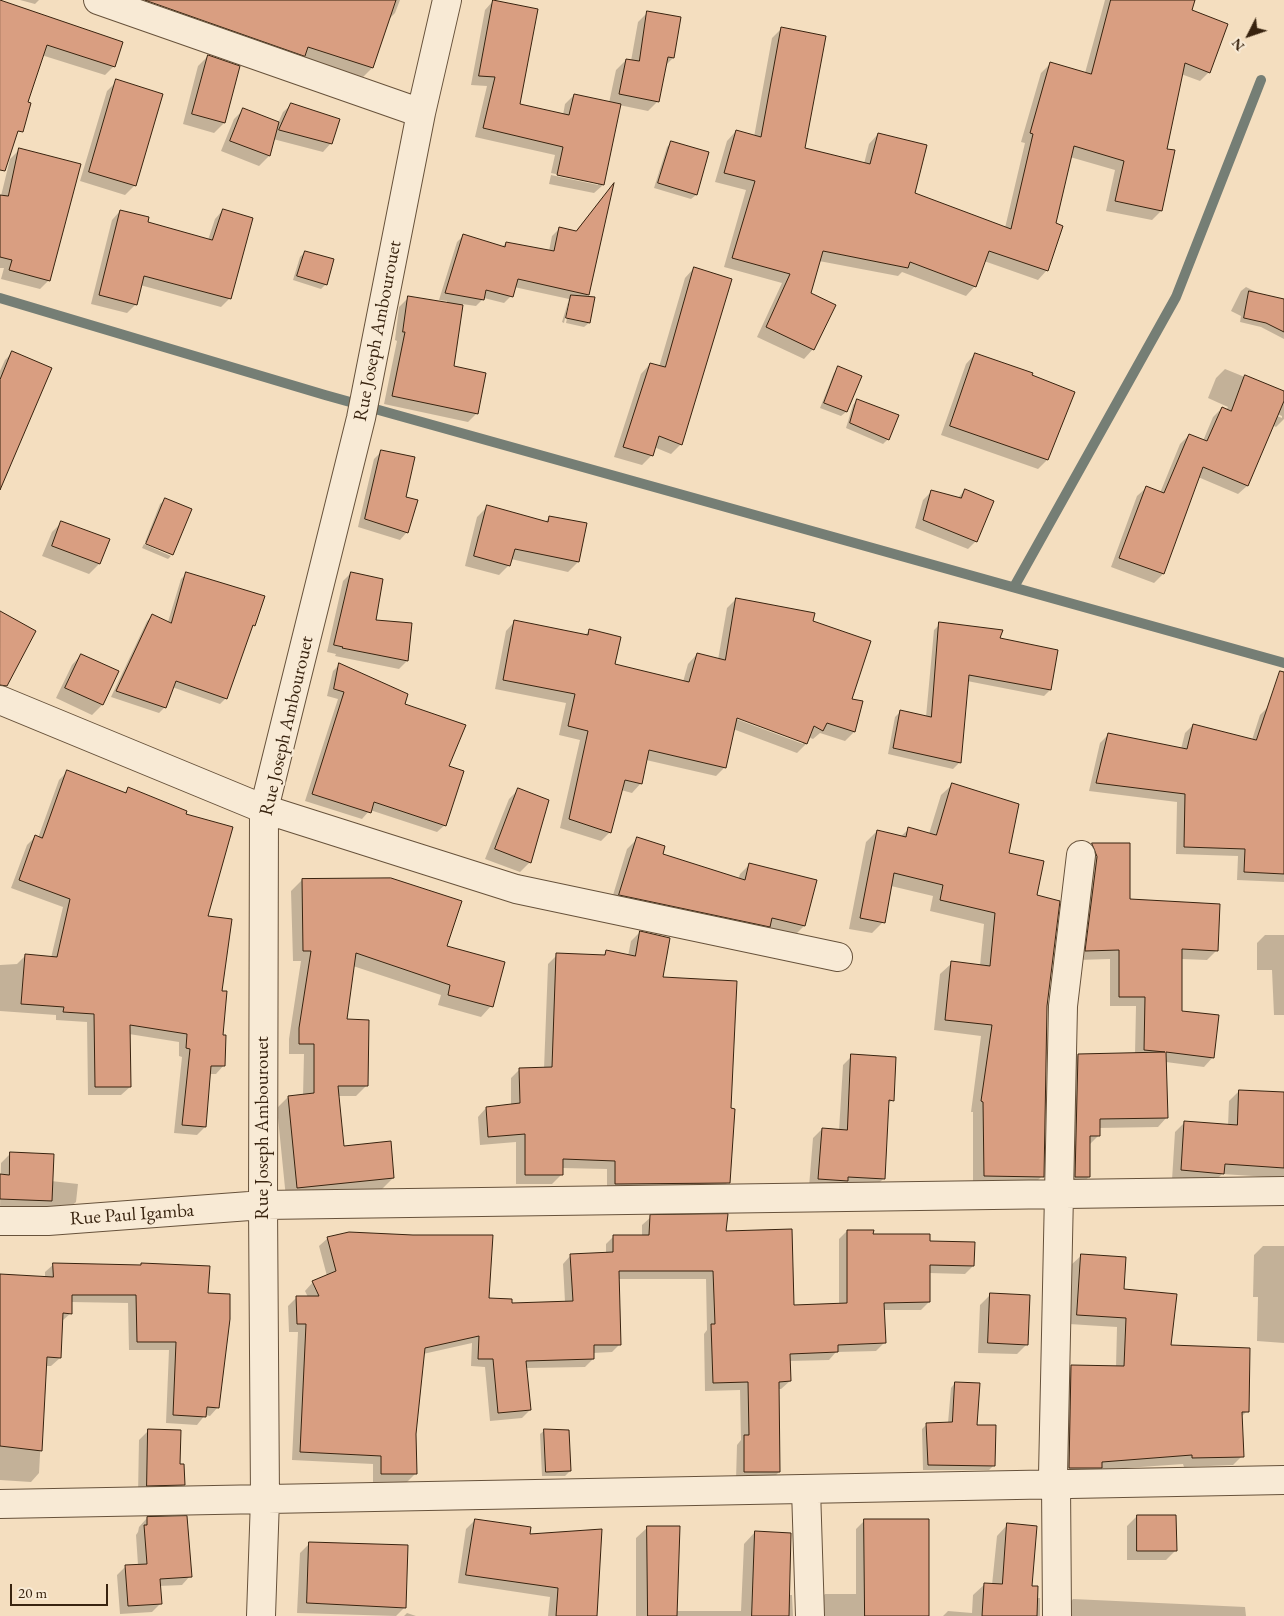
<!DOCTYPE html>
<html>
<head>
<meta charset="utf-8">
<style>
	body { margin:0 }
	#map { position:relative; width:1284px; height:1616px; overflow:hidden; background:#f4debf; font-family:"EB Garamond",serif }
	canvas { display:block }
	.north { position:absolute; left:1224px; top:10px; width:50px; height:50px; -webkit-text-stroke:4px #f8ead5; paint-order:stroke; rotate:229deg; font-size:14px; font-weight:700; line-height:20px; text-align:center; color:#38230f }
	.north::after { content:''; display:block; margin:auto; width:18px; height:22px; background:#38230f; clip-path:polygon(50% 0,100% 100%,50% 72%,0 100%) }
	.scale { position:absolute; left:10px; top:1584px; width:98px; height:22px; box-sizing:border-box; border:2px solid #38230f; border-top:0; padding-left:6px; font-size:15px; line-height:18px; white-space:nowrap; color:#38230f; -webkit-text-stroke:4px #f8ead5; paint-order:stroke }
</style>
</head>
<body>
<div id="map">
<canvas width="1284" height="1616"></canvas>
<div class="north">N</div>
<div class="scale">20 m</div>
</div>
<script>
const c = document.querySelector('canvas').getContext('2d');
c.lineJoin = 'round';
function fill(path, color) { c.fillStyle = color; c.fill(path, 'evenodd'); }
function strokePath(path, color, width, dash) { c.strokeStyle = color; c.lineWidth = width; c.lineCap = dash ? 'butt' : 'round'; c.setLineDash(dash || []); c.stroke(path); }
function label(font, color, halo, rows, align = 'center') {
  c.font = font + ' "EB Garamond",serif'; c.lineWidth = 4.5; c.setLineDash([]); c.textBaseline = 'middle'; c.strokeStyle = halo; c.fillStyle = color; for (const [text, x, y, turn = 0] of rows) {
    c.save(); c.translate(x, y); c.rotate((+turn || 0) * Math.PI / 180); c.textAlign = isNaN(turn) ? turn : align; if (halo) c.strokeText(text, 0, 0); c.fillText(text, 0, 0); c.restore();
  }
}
fill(new Path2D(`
	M20 0H39L35 4Z
	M174 0H203L198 18 194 23 169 14Z
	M244 0H400L395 13 388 20 372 68 363 77 302 57 294 64 208 34 211 21Z
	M1105 0H1194L1191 11 1209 72 1200 81 1181 74 1166 150 1161 211 1152 220 1106 211 1115 170 1070 157 1054 224 1047 270 1038 280 984 261 975 286 966 296 902 272 898 276 819 261 810 294 813 349 804 359 757 337 782 283 724 267 746 190 715 182 727 141 736 131 754 137 772 38 782 28 804 149 864 164 869 144 878 134 914 194 1005 228 1025 143 1021 142 1041 73 1051 63 1085 73Z
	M493 1 518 105 563 115 565 104 574 95 609 103 616 70 626 60 631 61 638 22 648 12 673 58 665 66 658 101 648 111 619 105 603 185 594 193 549 184 551 175 598 185V183L551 173 555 155 475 137 487 86 471 85 485 10Z
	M41 26 114 66 105 75 35 53Z
	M208 56 224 123 214 133 183 124 198 66Z
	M117 81 135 185 125 195 80 181 107 91Z
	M292 104 331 143 323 152 273 139 269 156 259 166 221 151 234 119 244 109 278 123 283 112Z
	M672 142 708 153 696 195 691 199 654 188 667 147Z
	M19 150 49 280 40 289 1 279 4 268H0V196H1L10 159Z
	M612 187 588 295 585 298 589 323 584 327 566 323 571 300H569L564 323 562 322 569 299 514 287 511 296 504 303 484 298 476 306 462 304 453 367 477 413 468 422 384 404 397 341 395 340 399 307 408 298 447 304V301L439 300 457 242 464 235 502 247 506 243 549 251 552 236 559 229 575 232Z
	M223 210 251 219 229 299 221 307 140 285 136 304 127 313 91 304 112 220 120 211 146 223 208 240 215 219Z
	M305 252 326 284 321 289 293 280 300 257Z
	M694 268 681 444 671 454 654 447 652 455 642 465 614 457 641 374 650 364 659 367 685 278Z
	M1246 287 1284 306V339L1261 327 1240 322 1241 316 1231 311 1241 291Z
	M13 352 0 445V371L5 360Z
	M975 354 1047 460 1038 469 941 435 966 364Z
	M839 368 860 377 846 412 841 416 820 408 834 373Z
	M1225 369 1284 393V419L1276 427 1272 425 1247 486 1238 494 1198 477 1163 574 1154 583 1111 567 1137 496 1146 488 1160 493 1180 444 1189 435 1203 441 1213 417 1222 408 1226 410 1228 407 1208 398 1216 378ZM1273 412 1282 416V418L1272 414Z
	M857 400 888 439 883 444 846 428 853 405Z
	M382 451 405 498 407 532 400 540 358 527 374 459Z
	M965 490 976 541 968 549 915 528 923 500 931 492 957 499Z
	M165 500 172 554V555V553L145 542 160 504Z
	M487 507 545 522 550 517 578 562 568 572 511 559 509 565 499 575 465 566 477 517Z
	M62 522 108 540 99 564 89 574 42 556 52 532Z
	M144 544 171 556 168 559 142 548Z
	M187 573 264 596 254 625 250 629 226 698 220 704 172 687 165 707 159 713 111 697 147 621 153 615 168 622 181 579Z
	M351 573 375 621 411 624 407 661 399 669 335 656 336 654 327 652 343 581Z
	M736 599 812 622 851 700 861 702 854 732 845 741 820 733 813 739 808 737 806 744 797 753 733 729 725 767 716 776 646 760 641 783 632 793 621 790 610 832 601 841 560 828 580 740 559 735 566 703 495 689 506 631 515 621 585 635 589 631 613 665 683 682 688 664 697 654 718 660 727 608ZM732 714 803 742V744L731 717Z
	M940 624 999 639 1057 651 1050 690 1044 696 967 681 959 763 953 769 888 754 895 717 901 711 926 717 934 630Z
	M81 655 117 672 102 705 92 715 56 698 72 665Z
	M340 664 403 705 447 766 445 825 437 832 370 810 362 819 305 801 338 699 327 696 333 671Z
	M1268 707 1284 712V882L1237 880 1238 856 1176 854 1177 802 1089 791 1100 743 1108 735 1181 749 1185 733 1193 725 1252 740 1260 715Z
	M67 772 124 793 128 789 206 917 220 992 221 1036 224 1065 216 1074H210L205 1127 197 1135 174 1133 182 1057 179 1056V1042L129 1034 130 1087 121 1095H88L87 1022 56 1020V1015L0 1011V965L17 964 25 956 51 958 63 907 11 888 27 845 35 837 38 838 59 780Z
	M953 784 1007 854 1035 896 1046 1006 1042 1176 1031 1187H973V1112H971L981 1036 934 1030 940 974 952 963 980 966 984 924 930 911 933 896 891 886 883 922 872 933 849 929 866 842 877 831 900 837 909 829 929 834 941 795Z
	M519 789 530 862 520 872 485 859 509 799Z
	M637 839 661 855 738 880 740 874 750 864 815 881 804 926 794 936 610 905 627 849Z
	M1093 844 1129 901 1217 950 1207 960 1181 959V1012L1213 1057 1204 1067 1166 1062 1167 1117 1158 1127 1098 1128 1099 1135 1089 1145V1177L1079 1186H1066L1069 1064 1078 1055 1135 1054 1136 1006H1110V959L1077 960 1084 853Z
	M302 880 446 946 491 1006 481 1017 438 1005 441 995 353 966 346 1020 367 1085 356 1096H338L343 1147 393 1178 382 1189 286 1198 277 1108 288 1097 303 1095 304 1054H289V1039L301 961H293L291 891Z
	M640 932 662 979 729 1109 728 1182 719 1191 607 1193V1169L561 1168V1175L552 1184H516V1142L480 1145 478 1117 486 1108 511 1105V1078L520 1069H544L548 964 557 955 602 956 607 952 628 956 631 941Z
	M1265 935H1284V1015H1274L1272 970H1257V943Z
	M852 1056 892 1100 888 1104 884 1178 875 1187H809L813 1138 822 1129 839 1131 843 1065Z
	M1239 1091 1284 1094V1178L1222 1174 1213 1183 1172 1180 1175 1132 1185 1122 1228 1126 1229 1101Z
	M10 1154 51 1181 78 1184 76 1202 67 1210 0 1208 1 1163Z
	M651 1217 725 1232 793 1307 839 1305V1239L847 1231 872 1236 929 1242 973 1266 965 1274 929 1273V1302L921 1310H883L884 1343 876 1351 836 1352 829 1360 789 1361 790 1381 781 1389H778L779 1472 771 1480H736L737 1445 741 1440 740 1390 705 1391 704 1334 707 1330 706 1279H618L620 1344 612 1352 593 1353V1359L585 1367 526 1368 530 1410 522 1418 490 1421 485 1367 471 1366 472 1343 423 1354 415 1434 416 1473 407 1482H373V1464L292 1460 298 1332H289L288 1306 297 1297H308L305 1291 313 1282 327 1276 319 1246 328 1238 488 1299 510 1304 565 1302 563 1264 571 1255 606 1254V1244L614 1236H642V1225Z
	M1263 1246H1284V1343L1257 1341 1258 1297H1253L1254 1255Z
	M1082 1255 1122 1290 1170 1346 1247 1411 1241 1417 1242 1456 1233 1465 1184 1467 1183 1464 1098 1470 1060 1476 1062 1376 1071 1367H1116L1117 1327 1069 1324 1072 1264Z
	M54 1264 140 1266 142 1264 207 1294 218 1407 210 1416 205 1415 197 1425 166 1423 169 1350H129L128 1303 71 1302V1313L62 1321 60 1358 51 1366H45L39 1473 31 1482 0 1480V1275L45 1278V1272Z
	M990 1295 1027 1344 1017 1354 978 1353 980 1305Z
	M955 1383 994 1465 989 1470H923L922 1429 927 1424 948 1423 951 1388Z
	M149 1430 179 1465 184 1484 174 1494 138 1495 139 1440Z
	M545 1430 570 1471 565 1476H542L540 1434Z
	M1137 1516 1176 1550 1166 1560H1127V1526Z
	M147 1518 190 1576 182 1585 159 1586 160 1604 152 1612 120 1614 117 1575 126 1566 138 1565 136 1535 138 1532 139 1527Z
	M475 1520 529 1535 596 1616H548L550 1597 458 1583 466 1529Z
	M865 1520 928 1616H817L816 1603 825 1594H856V1529Z
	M1008 1524 1031 1587 1036 1598H1040V1616H943L948 1611 972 1613 973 1595 985 1584 992 1585 997 1536Z
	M648 1527 676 1611H741L744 1544 755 1532 788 1595H792L793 1616H636V1538Z
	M310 1543 405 1607 396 1616 297 1613 300 1553Z
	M1073 1599 1245 1607 1246 1616H1062V1610Z
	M407 1613 416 1616H404Z`), '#0003');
strokePath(new Path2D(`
	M0 298 325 395 1284 663
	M1014 587 1176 297 1261 80`), '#757e75', 10);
const building = new Path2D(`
	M0 0 123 42 115 67 47 45 28 102 31 103 23 132 18 131 5 171 0 170Z
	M145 0H396L373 68 308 47 305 56Z
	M493 0 538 9 520 104 569 115 574 94 621 104 604 185 557 175 563 147 483 128 495 77 479 76Z
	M1111 0H1195L1192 10 1228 24 1210 73 1185 63 1167 149 1175 150 1162 211 1115 201 1124 161 1074 146 1056 223 1063 226 1048 271 989 251 976 287 910 262 908 268 823 251 811 293 836 305 814 350 766 327 790 274 732 258 755 181 724 173 736 130 761 137 781 27 826 36 805 148 870 164 878 133 927 145 915 193 1011 229 1033 134 1030 133 1050 62 1091 74Z
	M647 11 681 17 674 58 668 57 659 102 619 94 626 59 639 61Z
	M208 55 240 66 225 123 192 114Z
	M116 79 163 94 136 186 89 172Z
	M291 103 340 119 332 144 279 130Z
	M243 108 279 122 270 156 230 141Z
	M671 141 709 152 697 195 658 183Z
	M19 148 81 164 50 281 9 270 12 260 0 257V195L8 196Z
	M614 183 589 295 518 279 513 297 486 290 484 300 445 293 463 234 505 247 506 242 554 251 559 227 576 231Z
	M223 209 253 218 231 299 144 276 137 305 99 295 120 210 149 217 148 222 212 240Z
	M305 251 334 259 327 285 297 276Z
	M694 267 732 279 682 445 659 436 653 456 623 447 650 363 665 367Z
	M1249 291 1284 299V332L1266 323 1244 318Z
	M571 295 595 297 590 323 566 318Z
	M408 296 463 305 454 366 486 373 478 414 392 396 405 332H403Z
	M12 351 52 368 0 490V380Z
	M975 353 1033 373 1032 375 1075 392 1048 460 950 426Z
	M838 366 862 376 847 412 824 403Z
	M1245 375 1284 391V401L1248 486 1203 467 1164 574 1119 558 1146 486 1164 493 1189 434 1207 441 1222 407 1231 411Z
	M857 399 899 415 889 440 850 423Z
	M381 450 415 457 406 497 418 500 408 533 365 519Z
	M965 489 994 501 977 542 923 520 931 490 961 498Z
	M165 498 192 509 173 555 146 544Z
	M487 505 548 522 549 516 587 523 579 562 515 549 510 566 474 556Z
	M61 521 110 539 100 564 52 546Z
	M186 572 265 596 255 626 253 625 227 699 176 681 166 708 116 691 152 614 171 623Z
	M351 572 383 579 376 620 412 623 408 661 342 648 343 647 334 645Z
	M736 598 815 613 813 621 871 641 852 699 863 701 855 732 827 723 823 731 814 726 807 744 737 718 726 768 649 750 642 784 625 780 611 833 569 819 588 731 568 726 575 694 503 680 514 620 588 635 589 629 621 637 615 664 689 682 697 653 725 660Z
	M0 611 36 631 7 686 0 685Z
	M939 622 1003 630 1000 638 1058 650 1051 690 969 675 961 763 893 748 900 710 931 717Z
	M81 654 119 671 103 705 65 688Z
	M339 663 408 694 405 704 466 725 449 766 464 771 446 826 374 802 371 813 312 794 344 692 334 689Z
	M1280 671 1284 672V874L1244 872 1245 849 1184 847 1185 794 1096 783 1108 733 1187 749 1193 724 1256 740Z
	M67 770 126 793 128 787 187 811 186 814 233 827 208 916 232 919 222 991H227L223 1035H226L225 1066H211L206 1127 182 1125 190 1049 186 1048 187 1034 130 1025 131 1087H95L94 1014 63 1012 64 1007 21 1004 25 954 57 957 70 899 19 880 35 835 42 838Z
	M952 783 1019 804 1009 853 1044 861 1037 895 1060 901 1047 1006 1044 1177 984 1176 983 1102 981 1101 992 1025 945 1020 951 961 990 966 995 913 940 900 943 885 894 873 885 923 860 918 877 830 906 837 908 827 936 835Z
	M518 788 549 800 531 863 495 849Z
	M637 837 665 846 663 854 745 880 749 863 817 880 805 926 772 918 770 927 619 895Z
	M1092 843H1130V899L1220 904 1218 951 1182 949V1011L1219 1015 1214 1058 1166 1052 1168 1118 1100 1119V1136H1090V1177H1075L1078 1054 1165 1052 1144 1050 1145 997H1119V950L1085 951 1097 857Z
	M391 878 462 901 447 946 505 962 493 1007 448 995 450 985 356 953 347 1019 369 1020 368 1086H338L344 1146 391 1141 394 1178 297 1188 288 1096 314 1093V1044H299V1028L311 951H303L302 879Z
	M640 931 670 938 663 977 737 981 731 1108 735 1109 730 1183 615 1184V1161L563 1159V1175H525V1134L488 1137 486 1107 520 1103 519 1068 552 1067 556 953 605 955 606 950 635 956Z
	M851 1054 896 1057 894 1101 889 1100 885 1179 848 1177V1181L818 1179 822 1128 847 1130Z
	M1239 1090 1284 1092V1168L1225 1164 1224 1174 1181 1170 1184 1121 1237 1125Z
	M10 1152 54 1154 52 1201 0 1199V1174L9 1175Z
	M728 1214 726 1231 792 1229 794 1305 847 1303V1230H874L873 1234H930V1241L975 1242 974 1266 930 1265V1302L884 1303 886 1343 838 1345V1352L790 1354 791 1381 779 1382 780 1472H744V1435H749L748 1382 713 1383 711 1324H715L713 1271H619L621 1345H594V1359L526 1361 531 1410 498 1413 493 1359H478L479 1336 425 1348 416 1434 417 1474H381V1456L300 1452 306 1324H297L296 1296H319L312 1281 336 1271 327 1237 349 1232 413 1235H493L489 1298 512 1299V1303L573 1301 570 1254 613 1252V1235H649L650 1215Z
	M1081 1254 1126 1257 1124 1289 1177 1294 1171 1345 1250 1348 1249 1412H1242L1244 1457 1192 1458V1455L1102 1462V1468H1069L1071 1365 1124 1366 1126 1318 1077 1315Z
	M53 1263 141 1265V1263L210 1266 208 1293 230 1294V1319L219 1408 207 1407 206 1417 173 1415 176 1342H137L136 1295H72V1314L63 1313 61 1358 47 1357 42 1451 0 1446V1274L53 1277Z
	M990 1293 1030 1295 1028 1345 988 1343Z
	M955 1382 980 1383 977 1425H996L995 1466 928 1465 926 1423 952 1422Z
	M148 1429 181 1430 180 1464H184L185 1485 147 1486Z
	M544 1429 569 1430 571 1471 546 1472Z
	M1137 1515H1176L1177 1551H1137Z
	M187 1516 192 1577 160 1579 162 1604 128 1606 125 1565 147 1564 144 1525H147V1517Z
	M475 1519 531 1527 530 1534 602 1529 597 1616H556L558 1588 466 1575Z
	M864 1519H929V1616H865Z
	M1007 1523 1037 1526 1032 1586H1038L1037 1616H982L984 1583 1002 1584Z
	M647 1526H680L677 1616H648Z
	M755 1531 791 1533 789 1616H752Z
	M309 1542 408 1545 406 1608 307 1603Z`);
fill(building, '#d99e81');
strokePath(building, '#38230f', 1);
const minor = new Path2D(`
	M98 0 421 113
	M0 700 264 809 516 889 838 957
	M0 1221H48L263 1205 1284 1191
	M806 1489 810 1616
	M0 1504 1284 1480
	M261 1616 265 1499 263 1205 264 809 361 418 421 113 447 0
	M1057 1616 1056 1483 1053 1475 1063 1006 1081 855`);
strokePath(minor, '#67523b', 30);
strokePath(minor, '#f8ead5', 28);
label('19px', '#38230f', '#f8ead5', [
	["Rue Joseph Ambourouet",378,331,-79],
	["Rue Joseph Ambourouet",287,726,-77],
	["Rue Joseph Ambourouet",263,1128,-90],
	["Rue Paul Igamba",132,1215,-4]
]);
</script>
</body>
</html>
